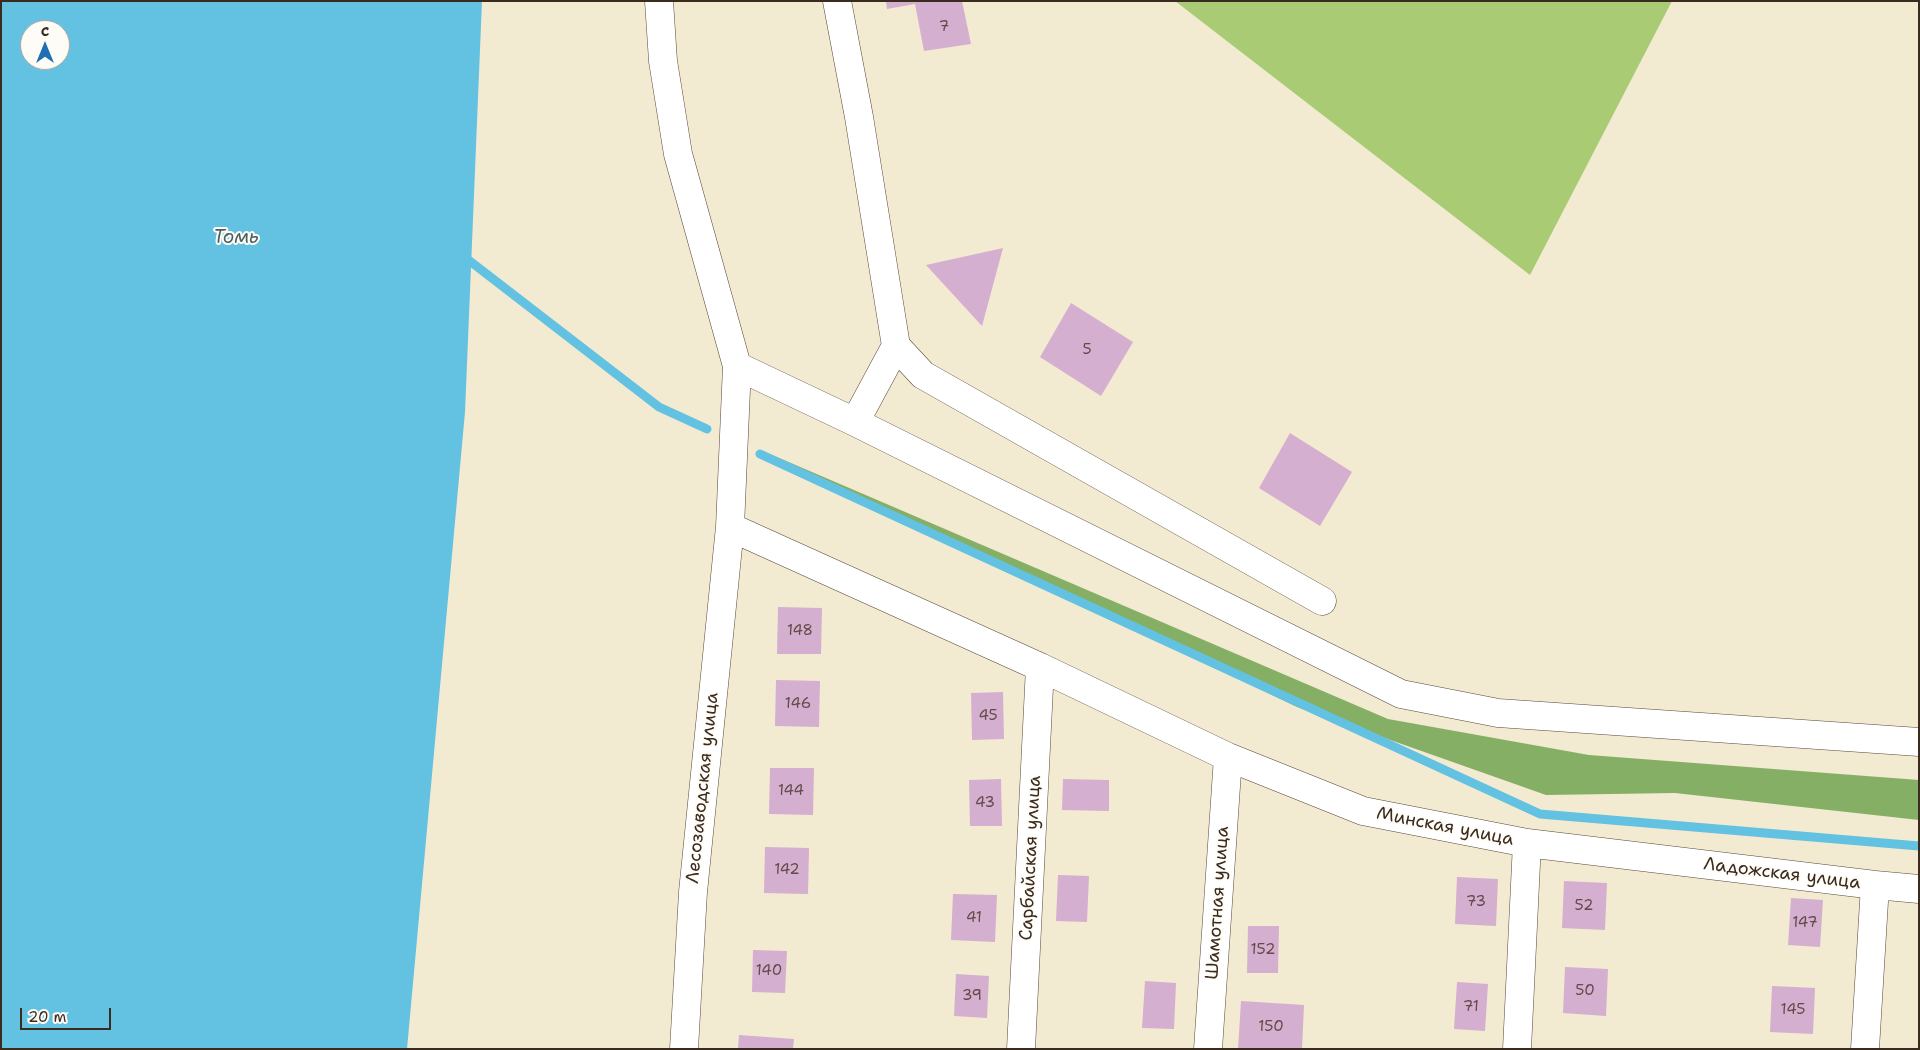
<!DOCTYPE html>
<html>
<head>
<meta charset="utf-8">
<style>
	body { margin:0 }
	#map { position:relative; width:1920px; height:1050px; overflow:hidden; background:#f3ead2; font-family:"Shantell Sans",sans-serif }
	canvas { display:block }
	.frame { position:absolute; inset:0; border:2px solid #3b2a1e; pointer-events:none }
	.north { position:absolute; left:20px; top:20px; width:50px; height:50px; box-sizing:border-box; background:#fdfcf7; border:1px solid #afa8a0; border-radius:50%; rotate:0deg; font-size:14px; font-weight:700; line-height:20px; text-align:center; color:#3b2a1e }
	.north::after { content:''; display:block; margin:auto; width:18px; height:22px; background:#1f6fb2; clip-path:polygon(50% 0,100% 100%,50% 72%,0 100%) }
	.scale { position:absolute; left:20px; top:1008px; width:91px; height:22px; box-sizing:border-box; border:2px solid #3b2a1e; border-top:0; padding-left:6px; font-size:15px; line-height:18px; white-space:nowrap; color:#3b2a1e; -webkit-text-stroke:4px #fdfcf7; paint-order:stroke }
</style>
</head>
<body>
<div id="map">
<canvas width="1920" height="1050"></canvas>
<div class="frame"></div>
<div class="north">С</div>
<div class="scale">20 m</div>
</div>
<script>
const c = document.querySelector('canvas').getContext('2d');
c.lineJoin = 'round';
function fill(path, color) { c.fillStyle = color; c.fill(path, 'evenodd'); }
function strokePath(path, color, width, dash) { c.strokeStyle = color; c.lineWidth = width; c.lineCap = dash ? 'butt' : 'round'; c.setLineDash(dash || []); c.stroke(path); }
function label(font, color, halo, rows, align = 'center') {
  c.font = font + ' "Shantell Sans",sans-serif'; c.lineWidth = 4; c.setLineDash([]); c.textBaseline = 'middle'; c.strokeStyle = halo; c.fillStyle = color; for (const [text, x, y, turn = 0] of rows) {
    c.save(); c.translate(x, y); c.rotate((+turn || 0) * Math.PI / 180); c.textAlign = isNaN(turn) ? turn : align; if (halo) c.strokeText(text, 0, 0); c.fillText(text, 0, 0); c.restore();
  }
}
fill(new Path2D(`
	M1175 1H1672L1530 275Z`), '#a8cb74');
fill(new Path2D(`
	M770 454 1388 719 1589 755 1919 780V820L1675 793 1546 795 1297 707Z`), '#86af66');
fill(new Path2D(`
	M1 1H482L465 412 407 1049H1ZM30 30H60V60H30Z`), '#63c1e1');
strokePath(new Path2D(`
	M462 255 659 407 707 429
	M760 454 1540 814 1919 846`), '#63c1e1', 9);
fill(new Path2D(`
	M886 1H962L971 44 924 51 915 4 887 9Z
	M1003 248 982 326 926 265Z
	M1071 303 1133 342 1101 396 1040 357Z
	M1290 433 1352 472 1320 526 1259 488Z
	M778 607 822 608 821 654H777Z
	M776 680 820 681 819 727 775 726Z
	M1003 692 1004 739 972 740 971 693Z
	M770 768H814L813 815 769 814Z
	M1001 779 1002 826H970L969 780Z
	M1063 779 1109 780V811L1062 810Z
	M765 847 809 848 808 894 764 893Z
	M1058 875 1089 876 1087 922 1056 921Z
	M1457 877 1498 879 1496 926 1455 924Z
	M1564 881 1607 883 1605 930 1562 928Z
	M953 894 997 895 995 942 951 940Z
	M1791 898 1823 900 1820 947 1788 945Z
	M1248 926H1279L1278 973H1247Z
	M753 950 787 951 785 993 752 992Z
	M1565 967 1608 969 1606 1016 1563 1013Z
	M956 974 989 976 987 1018 954 1016Z
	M1145 981 1176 983 1174 1029 1142 1028Z
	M1457 982 1488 984 1485 1031 1454 1029Z
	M1772 986 1815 988 1813 1034 1770 1032Z
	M1241 1001 1304 1005 1302 1049H1238Z
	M739 1035 794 1039 793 1049H738Z`), '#d5afcf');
const street = new Path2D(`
	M659 1 663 61 678 154 737 366
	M837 1 859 117 896 346
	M855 422 896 346 923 375 1322 601
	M730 527 1040 667 1228 757 1363 811 1527 843 1517 1049
	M1527 843 1875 885 1865 1049
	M1875 885 1919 889
	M684 1049 693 892 730 527 737 366 855 422 1401 694 1498 713 1919 742
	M1021 1049 1040 667
	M1208 1049 1228 757`);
strokePath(street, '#574739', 29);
strokePath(street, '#fff', 28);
label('15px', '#624b4a', null, [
	["7",944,27],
	["5",1087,350],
	["148",800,631],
	["146",798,704],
	["45",988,716],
	["144",791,791],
	["43",985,803],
	["142",787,870],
	["73",1476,902],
	["52",1584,906],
	["41",974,918],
	["147",1805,923],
	["152",1263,950],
	["140",769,971],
	["50",1585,991],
	["39",972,996],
	["71",1471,1007],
	["145",1793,1010],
	["150",1271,1027]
]);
label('18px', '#3b2a1e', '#fdfcf7', [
	["Лесозаводская улица",703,788,-84],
	["Минская улица",1445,827,11],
	["Сарбайская улица",1031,858,-87],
	["Ладожская улица",1782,874,7],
	["Шамотная улица",1218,903,-86]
]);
label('italic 19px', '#495f62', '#fdfcf7', [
	["Томь",236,238]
]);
</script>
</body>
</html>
